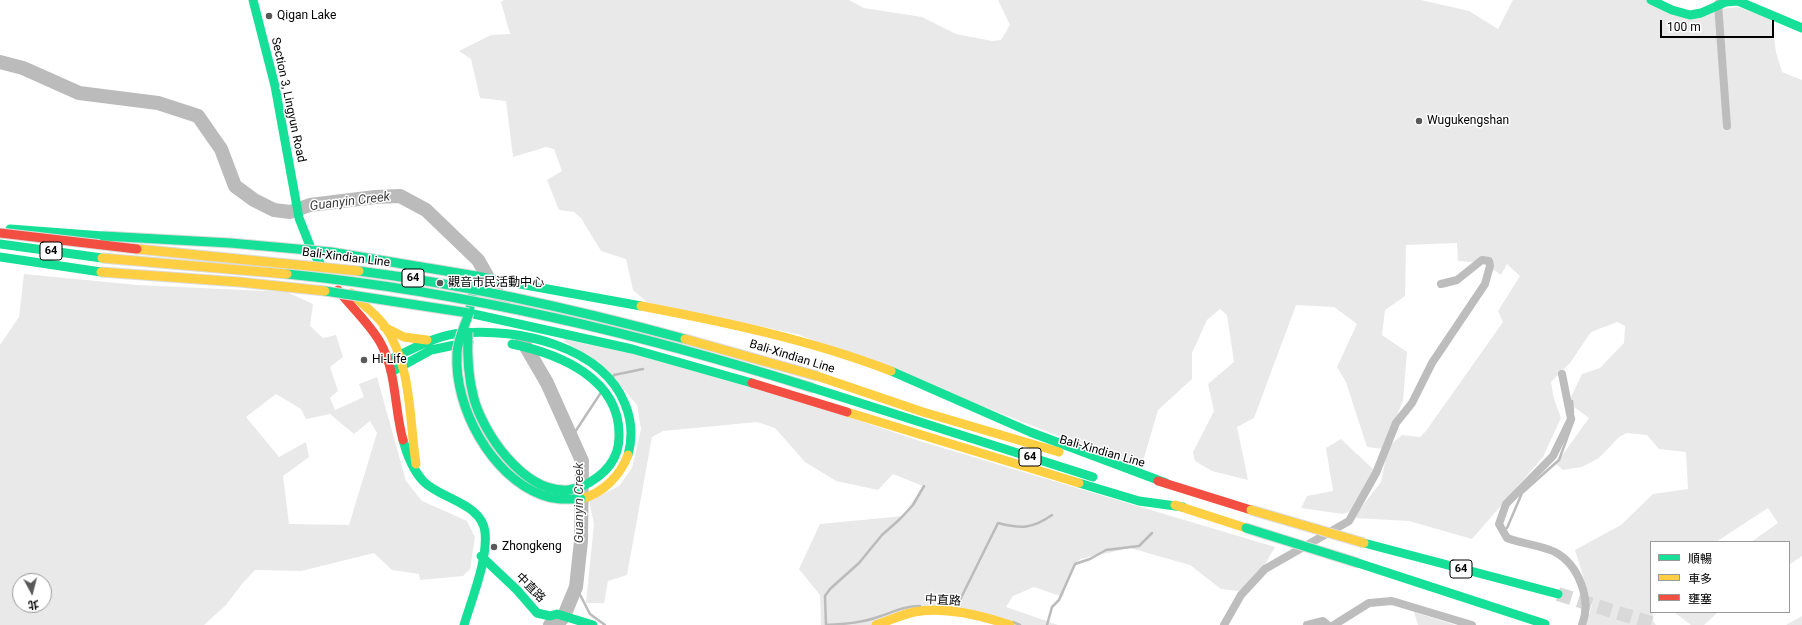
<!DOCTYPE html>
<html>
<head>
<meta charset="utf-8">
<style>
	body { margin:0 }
	#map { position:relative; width:1802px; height:625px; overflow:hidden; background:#fff; font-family:Roboto,"Noto Sans TC",sans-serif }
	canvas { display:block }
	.legend { position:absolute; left:1650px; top:541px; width:140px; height:72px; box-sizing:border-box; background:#fff; border:1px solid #999; margin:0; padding:5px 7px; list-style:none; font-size:12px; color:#000 }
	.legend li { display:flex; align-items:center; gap:8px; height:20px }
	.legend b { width:20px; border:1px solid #999 }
	.north { position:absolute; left:12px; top:573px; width:40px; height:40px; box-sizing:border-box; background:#fff; border:1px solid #999; border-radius:50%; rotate:173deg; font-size:11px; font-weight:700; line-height:16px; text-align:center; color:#000 }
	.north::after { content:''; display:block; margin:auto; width:14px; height:18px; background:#595959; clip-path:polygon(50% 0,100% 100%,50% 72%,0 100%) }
	.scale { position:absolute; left:1660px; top:20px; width:114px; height:18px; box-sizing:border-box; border:2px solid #000; border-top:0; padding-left:5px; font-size:12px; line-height:14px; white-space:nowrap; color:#000; -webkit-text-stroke:3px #fff; paint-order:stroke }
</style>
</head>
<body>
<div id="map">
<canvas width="1802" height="625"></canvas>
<ul class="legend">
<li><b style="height:5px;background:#16e098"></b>順暢</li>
<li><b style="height:5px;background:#ffcf43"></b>車多</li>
<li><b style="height:5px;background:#f24e42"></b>壅塞</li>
</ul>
<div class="north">北</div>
<div class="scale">100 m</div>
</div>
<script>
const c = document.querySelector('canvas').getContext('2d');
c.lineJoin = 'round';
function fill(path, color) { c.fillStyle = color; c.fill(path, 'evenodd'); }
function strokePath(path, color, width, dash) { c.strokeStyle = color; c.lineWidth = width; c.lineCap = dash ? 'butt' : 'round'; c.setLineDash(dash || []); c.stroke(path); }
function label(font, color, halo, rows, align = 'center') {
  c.font = font + ' Roboto,"Noto Sans TC",sans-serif'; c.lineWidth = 3; c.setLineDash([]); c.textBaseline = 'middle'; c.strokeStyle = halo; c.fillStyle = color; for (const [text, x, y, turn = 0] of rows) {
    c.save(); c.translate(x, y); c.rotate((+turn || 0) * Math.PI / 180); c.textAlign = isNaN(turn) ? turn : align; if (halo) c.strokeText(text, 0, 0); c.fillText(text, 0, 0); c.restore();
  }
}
fill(new Path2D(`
	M504 0H849L864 8 922 17 956 34 992 41 1001 40 1010 25 998 0H1421L1469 11 1498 29 1513 0H1657L1689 18 1711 10 1738 7 1771 19 1776 52 1782 72 1802 80V556L1789 565V542H1751L1778 523 1768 508 1716 542H1651V612H1653V621L1656 625H1586L1592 605 1575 550 1621 525 1653 494 1688 489 1686 452 1659 449 1647 435 1627 433 1619 437 1599 458 1582 467 1563 470 1556 464 1589 418 1574 407 1570 399 1582 374 1600 368 1624 343 1625 326 1617 322 1591 332 1570 363 1551 382 1554 399 1561 418 1543 457 1472 539 1409 521 1356 518V514L1381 482 1388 447 1402 435 1420 437 1426 431 1503 322 1498 311 1520 276 1507 264 1501 275 1484 263 1458 261 1457 243 1406 245 1405 296 1385 310 1382 335 1407 352 1403 401 1383 449 1367 447 1346 382 1337 367 1357 324 1334 307 1296 305 1254 418 1237 427 1248 480 1212 471 1195 461 1193 452 1214 411 1208 384 1234 362 1227 315 1220 309 1207 320 1192 353V379L1158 410 1141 468 797 334 648 303 633 290 626 259 601 251 581 218 574 212 559 210 547 180 562 171 554 149 546 147 513 157 506 101 480 98 471 59 459 51 491 35 510 34 501 2Z
	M24 274 137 285 287 292 313 304 310 326 323 338 336 335 343 357 330 367 338 391 330 398 335 410 364 397 359 384 377 377 406 481 422 501 467 521 475 537 470 569 463 576 420 580 419 574 392 570 374 553 301 571 255 570 242 584 226 605 204 625H0V345L19 317ZM276 394 301 409 306 419 330 414 354 434 370 421 377 433 349 525 289 524 283 476 309 457 306 442 279 457 246 417ZM20 581H44V605H20Z
	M565 334 786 396 926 443 1275 547 1257 578 1239 591 1221 589 1190 565 1130 548 1080 559 1067 579 1063 597 1034 587 1013 596 1006 607 1058 625H995L950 614 910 615 881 625H821L820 595 799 569 820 524 903 516 923 486 893 474 878 490 836 481 805 462 775 428 757 422 663 431 652 437 627 575 608 581 604 603H586L594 524 589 501 619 486 632 468 641 429 637 405 609 372 564 341Z
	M1341 439 1374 470 1353 510 1343 514 1301 508 1307 496 1333 491 1326 448Z
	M1414 612 1455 625H1418Z
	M1674 612H1718L1704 625H1691Z
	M1802 616V625H1786Z`), '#e9e9e9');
strokePath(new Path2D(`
	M613 377 614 375 643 369
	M1572 401 1573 412
	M571 438 600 394
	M1507 528 1522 493 1559 460 1574 419
	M576 587 590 614 605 625
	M956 608 998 523C1021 529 1032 529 1052 515
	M1013 622 1020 625
	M826 625C844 624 861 623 878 617 893 612 904 606 920 606
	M826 625 825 596 830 589 859 563 882 535 900 519 913 505 924 486
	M1047 625 1052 607 1059 600 1075 564 1090 559 1106 550 1139 546 1152 533`), '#bbb', 2.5);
strokePath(new Path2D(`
	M0 62 23 68 79 93 158 103 198 116 221 149 235 186 254 200 274 210 290 212 310 205 375 197 400 196 426 210 478 260 503 304
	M522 340 547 383 582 461 581 541 576 587 566 611
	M550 625 562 619`), '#bbb', 14);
strokePath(new Path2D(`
	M1558 594 1657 625`), '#d9d9d9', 14, [14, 7]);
strokePath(new Path2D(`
	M1718 4 1727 126
	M1562 374 1571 419 1553 456 1506 504 1499 524 1507 538C1522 544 1541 545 1555 552 1579 565 1592 600 1582 625
	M1224 625 1241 595 1265 569 1349 521 1376 473 1396 423 1412 403 1432 363 1485 284 1490 266 1489 261 1482 260 1457 280 1441 284
	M1307 625 1323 621 1328 625
	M1334 625 1369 603 1392 601 1472 625`), '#bdbdbd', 8);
strokePath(new Path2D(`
	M253 0 275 86 299 218 312 251 326 272
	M1651 0 1672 10 1690 15 1701 13 1726 2 1738 1 1802 28
	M10 229 103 236
	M0 244 102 258
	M0 257 101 272
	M641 306 476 276 469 313 632 349 752 383
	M512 344C560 354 621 379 619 437 619 461 602 477 581 487
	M388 360C412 350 435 335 462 333 518 328 602 346 625 404 632 421 633 437 628 455
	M891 371 1030 432 1166 483
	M391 372 431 350 469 342
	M813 388 1093 477
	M403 440C407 455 413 470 423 481 440 499 482 503 485 532 488 560 472 598 464 625
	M1079 483 1139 501 1183 507
	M1364 543 1558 594
	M481 556 517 590 537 613 550 616 557 614 593 625
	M1358 563 1545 624`), '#16e098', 9);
strokePath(new Path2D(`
	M351 293C362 304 375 313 384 325 412 365 409 418 416 464
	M641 306C725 322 811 340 891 371
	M384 327 404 337 427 340
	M817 376 923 412 1059 452
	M847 412 1079 483
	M581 499C603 493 620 476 628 455
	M1175 505 1246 528
	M876 625C888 621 901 615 914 612 945 606 980 615 1010 625`), '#ffcf43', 9);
strokePath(new Path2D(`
	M338 290C352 308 369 323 380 342 397 372 394 408 403 440
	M752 383 847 412
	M1158 481 1251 510`), '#f24e42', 9);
const fastBridge = new Path2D(`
	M103 236 230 243 331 252 476 276
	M359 271C469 285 578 310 685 339
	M287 274C467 292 641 334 813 388
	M325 291 469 313
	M469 313C465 326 457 340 457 354 454 407 491 476 542 495 555 500 568 499 581 499
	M468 332C467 354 468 377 474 399 484 434 522 489 563 490 569 491 575 488 581 487
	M1246 528 1358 563`);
const slowBridge = new Path2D(`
	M137 249 359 271
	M102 258 287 274
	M101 272 239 282 325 291
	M685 339 817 376
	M1251 510 1364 543`);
const jamBridge = new Path2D(`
	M0 233 137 249`);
strokePath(fastBridge, '#dbdbdb', 11, []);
strokePath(slowBridge, '#dbdbdb', 11, []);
strokePath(jamBridge, '#dbdbdb', 11, []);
strokePath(fastBridge, '#16e098', 9);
strokePath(slowBridge, '#ffcf43', 9);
strokePath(jamBridge, '#f24e42', 9);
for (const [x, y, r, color] of [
	[269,16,4,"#595959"],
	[1419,121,4,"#595959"],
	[440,283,4,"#595959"],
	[364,360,4,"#595959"],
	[494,547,4,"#595959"]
]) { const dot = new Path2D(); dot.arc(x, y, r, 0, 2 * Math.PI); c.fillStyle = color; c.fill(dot); strokePath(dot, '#fff', 1.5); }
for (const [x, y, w] of [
	[51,251,22],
	[413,278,22],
	[1030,457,22],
	[1461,569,22]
]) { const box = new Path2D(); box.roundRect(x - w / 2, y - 9, w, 18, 3); c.fillStyle = '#fff'; c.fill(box); strokePath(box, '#000', 1); }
label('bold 11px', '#000', null, [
	["64",51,251],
	["64",413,278],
	["64",1030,457],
	["64",1461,569]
]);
label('12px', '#000', '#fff', [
	["Qigan Lake",277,16],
	["Wugukengshan",1427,121],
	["觀音市民活動中心",448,283],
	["Hi-Life",372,360],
	["Zhongkeng",502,547]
], 'left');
label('12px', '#000', '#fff', [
	["Section 3, Lingyun Road",288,100,78],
	["Bali-Xindian Line",346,258,7],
	["Bali-Xindian Line",792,357,17],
	["Bali-Xindian Line",1102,452,16],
	["中直路",530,588,45],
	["中直路",943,601,3]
]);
label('italic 13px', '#3f3f3f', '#fff', [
	["Guanyin Creek",350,202,-7],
	["Guanyin Creek",580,503,-90]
]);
</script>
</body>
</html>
